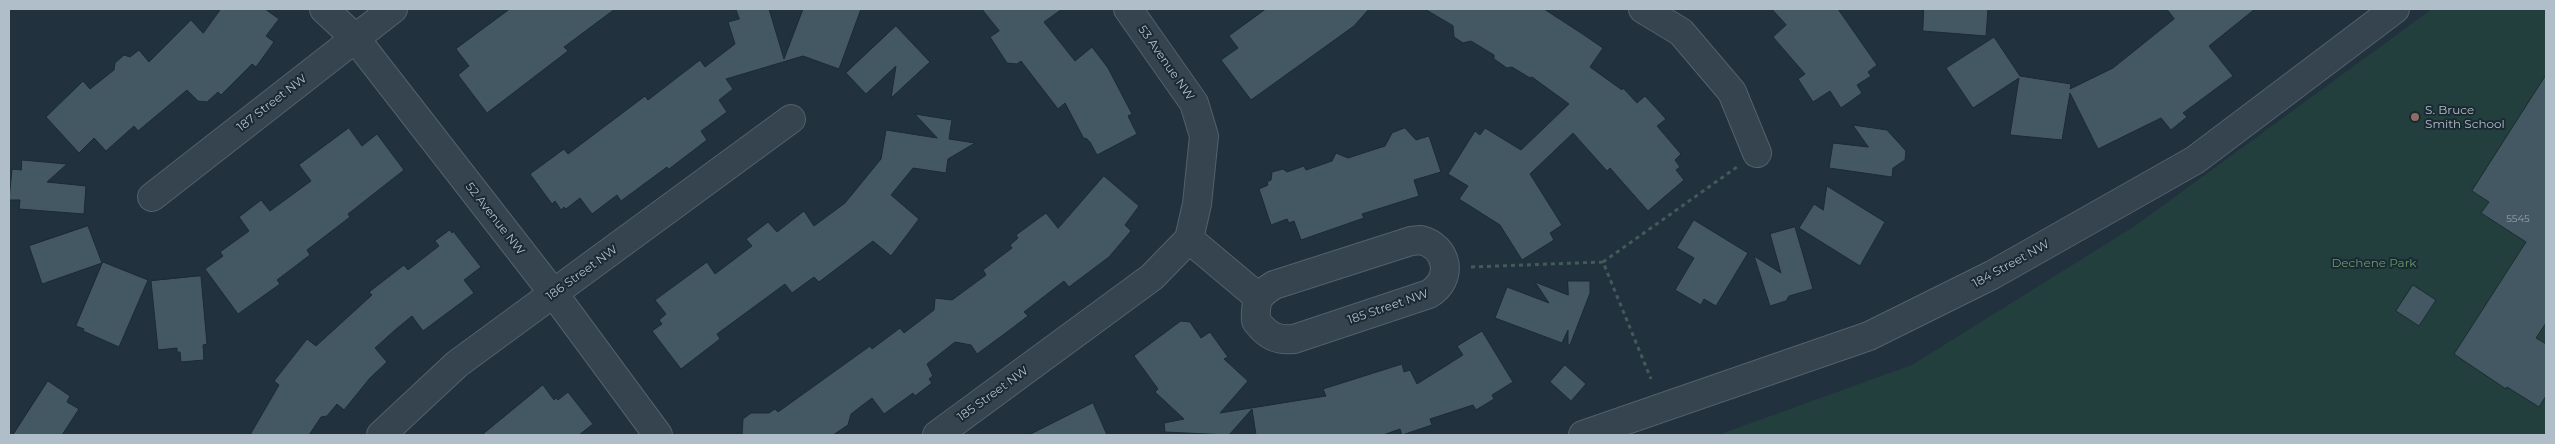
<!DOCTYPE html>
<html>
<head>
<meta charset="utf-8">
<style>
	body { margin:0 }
	#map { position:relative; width:2555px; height:444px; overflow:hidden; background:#21323e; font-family:Montserrat,sans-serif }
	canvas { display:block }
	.frame { position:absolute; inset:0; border:10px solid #b0bec9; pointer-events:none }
</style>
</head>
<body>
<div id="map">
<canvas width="2555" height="444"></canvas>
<div class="frame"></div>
</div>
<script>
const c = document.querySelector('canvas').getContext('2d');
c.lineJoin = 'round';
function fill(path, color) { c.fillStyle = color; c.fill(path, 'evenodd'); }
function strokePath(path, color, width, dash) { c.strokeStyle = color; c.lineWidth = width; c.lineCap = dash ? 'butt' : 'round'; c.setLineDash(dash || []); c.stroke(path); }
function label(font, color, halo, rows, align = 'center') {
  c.font = font + ' Montserrat,sans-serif'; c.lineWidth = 4; c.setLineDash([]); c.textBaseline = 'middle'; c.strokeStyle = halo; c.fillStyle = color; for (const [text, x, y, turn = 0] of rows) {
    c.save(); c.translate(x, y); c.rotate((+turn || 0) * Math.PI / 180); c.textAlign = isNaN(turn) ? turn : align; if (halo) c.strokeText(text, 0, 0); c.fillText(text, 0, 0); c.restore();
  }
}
fill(new Path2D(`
	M2432 9H2546V435H1718L1912 365 2135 226Z`), '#233f3d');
const building = new Path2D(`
	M221 9H265L279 19 266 36 274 42 256 67 252 64 221 95 218 92 207 102 198 101 187 90 138 131 134 126 106 151 94 138 79 153 46 117 83 81 90 89 114 70 115 63 124 55 130 57 139 50 149 62 191 20 203 33Z
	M510 9H615L564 47 568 51 487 113 458 75 469 66 456 49Z
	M736 9H769L784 59 803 9H861L839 69 803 56 726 79 733 89 719 100 727 112 701 131 707 140 669 169 667 167 621 201 617 195 592 214 580 198 566 209 564 207 561 210 555 201 552 204 530 174 564 149 568 154 645 96 648 100 700 60 705 67 735 44 728 22 739 19Z
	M982 9H1062L1044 22 1075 61 1092 47 1108 68 1132 114 1128 116 1137 134 1097 155 1090 142 1086 138 1084 139 1065 103 1058 109 1021 61 1017 64 1007 63 990 37 999 31Z
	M1266 9H1369L1354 26 1251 100 1221 60 1238 48 1229 36Z
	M1425 9H1544L1581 33 1603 48 1590 67 1622 90 1623 88 1637 103 1645 96 1666 119 1657 126 1681 154 1675 160 1680 167 1676 170 1684 180 1648 211 1610 168 1607 171 1573 133 1530 174 1562 225 1550 233 1554 240 1522 260 1500 225 1459 199 1468 186 1448 174 1475 131 1480 135 1485 128 1521 150 1569 104 1532 77 1530 78 1512 67 1507 68 1494 59V55L1471 41 1463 43 1454 37 1453 26Z
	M1772 9H1838L1877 65 1868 72 1871 76 1857 85 1862 93 1841 108 1830 91 1813 102 1798 79 1805 74 1773 37 1786 25Z
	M1924 9H1988L1986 36 1923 31Z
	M2167 9H2255L2209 46 2233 76 2183 113 2187 117 2171 130 2161 118 2098 149 2070 93 2062 140 2010 135 2019 78 1973 108 1946 68 1994 37 2020 76 2071 84 2070 89 2113 68 2174 19Z
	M896 26 930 62 891 98 896 66 866 94 846 73Z
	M2546 75V323L2536 338 2546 344V396L2539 407 2507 387 2506 389 2454 354 2526 242 2481 213 2489 202 2472 191Z
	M915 114 952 120 949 139 975 143 948 159 946 173 913 168 891 195 919 219 891 256 873 241 819 282 814 277 792 293 785 284 717 334 720 339 681 369 652 331 662 324 659 320 666 314 655 300 707 262 715 274 752 246 746 239 768 222 777 232 804 211 814 226 845 203 881 159 886 130 937 138Z
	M1853 125 1887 130 1906 151 1905 160 1893 168 1892 177 1829 168 1833 143 1868 147Z
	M349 128 362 146 377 134 404 170 348 214 350 217 307 250 310 255 277 280 280 284 238 314 205 269 223 256 220 252 249 231 239 217 261 200 270 211 311 181 299 165Z
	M1405 128 1416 140 1429 136 1441 172 1414 180 1419 196 1362 214 1364 218 1301 240 1294 221 1289 223 1287 219 1271 225 1259 189 1268 185 1267 182 1271 180 1272 172 1283 169 1287 172 1304 166 1306 170 1332 161 1336 153 1348 158 1385 146 1392 133Z
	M22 160 67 164 47 182 86 186 84 214 19 209 20 200H9L12 169 21 170Z
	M1104 176 1139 206 1125 225 1131 231 1109 257 1069 287 1064 281 1024 312 1028 316 1007 332 977 354 971 345 955 342 927 364 933 376 929 379 932 383 915 396 913 393 884 414 872 398 851 414 848 425 833 435H742L743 419 751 413H769L775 409 778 412 870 346 872 349 900 328 904 333 934 310 935 298 952 300 986 275 983 270 1012 248 1010 245 1018 238 1016 235 1046 213 1058 228Z
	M1827 186 1885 222 1860 266 1799 228 1814 204 1823 210Z
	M1694 220 1748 253 1716 306 1704 299 1701 305 1675 290 1694 258 1677 248Z
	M88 226 102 263 42 284 29 246Z
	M1795 227 1813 289 1789 296 1786 301 1770 306 1754 256 1781 273 1770 234Z
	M450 230 452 233 453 231 481 267 464 280 474 293 423 331 412 316 395 330 375 348 387 362 370 378 344 410 337 404 327 416 321 417 309 435H250L279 385 274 381 307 339 316 346 372 295 369 292 404 265 408 270 439 246 435 241Z
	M103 262 148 280 119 347 83 331 84 329 76 326Z
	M201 276 207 344 203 345 204 360 181 362 180 352H177V348L158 350 151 281Z
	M1568 281H1590V293L1570 345H1568V330L1562 343 1495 318 1507 287 1549 303 1535 282 1568 295Z
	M2413 285 2436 300 2419 326 2396 311Z
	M1181 321 1190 322 1201 338 1210 332 1228 357 1224 359 1248 381 1220 413 1326 396 1323 389 1402 364 1404 372 1410 370 1417 384 1463 355 1457 346 1482 331 1513 382 1492 395 1494 399 1476 410 1473 405 1430 419 1432 425 1402 435 1400 429 1383 435H1256L1252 409 1229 435 1165 432 1164 423 1184 419 1155 392 1158 389 1134 356Z
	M1565 365 1586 384 1571 401 1550 382Z
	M48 381 70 396 67 402 79 409 62 435H13Z
	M543 385 554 400 556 398 558 400 568 392 593 424 579 435H482Z
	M1093 403 1107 435H1029Z`);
fill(building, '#445864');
strokePath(building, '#1c2b34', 1);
const minor = new Path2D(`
	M324 9 355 38 554 294 658 435
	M1128 9 1194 103 1204 136 1197 204 1189 239
	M1643 9 1681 32 1732 92 1757 153
	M152 197 393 9
	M1189 239 1258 297
	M1421 240C1448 247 1454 279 1429 294L1294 339C1276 341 1267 335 1256 321 1255 302 1257 295 1274 285L1411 241Z
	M381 435 457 364 791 119
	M937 435 1152 277 1189 239
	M1583 435 1869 336 1992 275 2195 160 2395 9`);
strokePath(minor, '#53616b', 30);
strokePath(new Path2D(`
	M1603 262 1737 167
	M1471 267 1603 262 1651 379`), '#415b59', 3, [4, 4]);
strokePath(minor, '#35444e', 28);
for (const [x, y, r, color] of [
	[2415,117,5,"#8d6e63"]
]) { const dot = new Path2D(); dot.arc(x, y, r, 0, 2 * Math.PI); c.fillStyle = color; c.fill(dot); strokePath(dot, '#1a2932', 2); }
label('10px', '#95a4b0', null, [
	["5545",2518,219]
]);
label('12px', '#b0bec9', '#1a2932', [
	["53 Avenue NW",1166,63,55],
	["187 Street NW",272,103,-38],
	["52 Avenue NW",495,219,52],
	["184 Street NW",2011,264,-29],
	["186 Street NW",582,273,-36],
	["185 Street NW",1388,307,-19],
	["185 Street NW",993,394,-36]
]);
label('12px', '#b0bec9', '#1a2932', [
	["S. Bruce",2425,110],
	["Smith School",2425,124]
], 'left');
label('12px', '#659c68', '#1a2932', [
	["Dechene Park",2374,263]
]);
</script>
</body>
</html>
